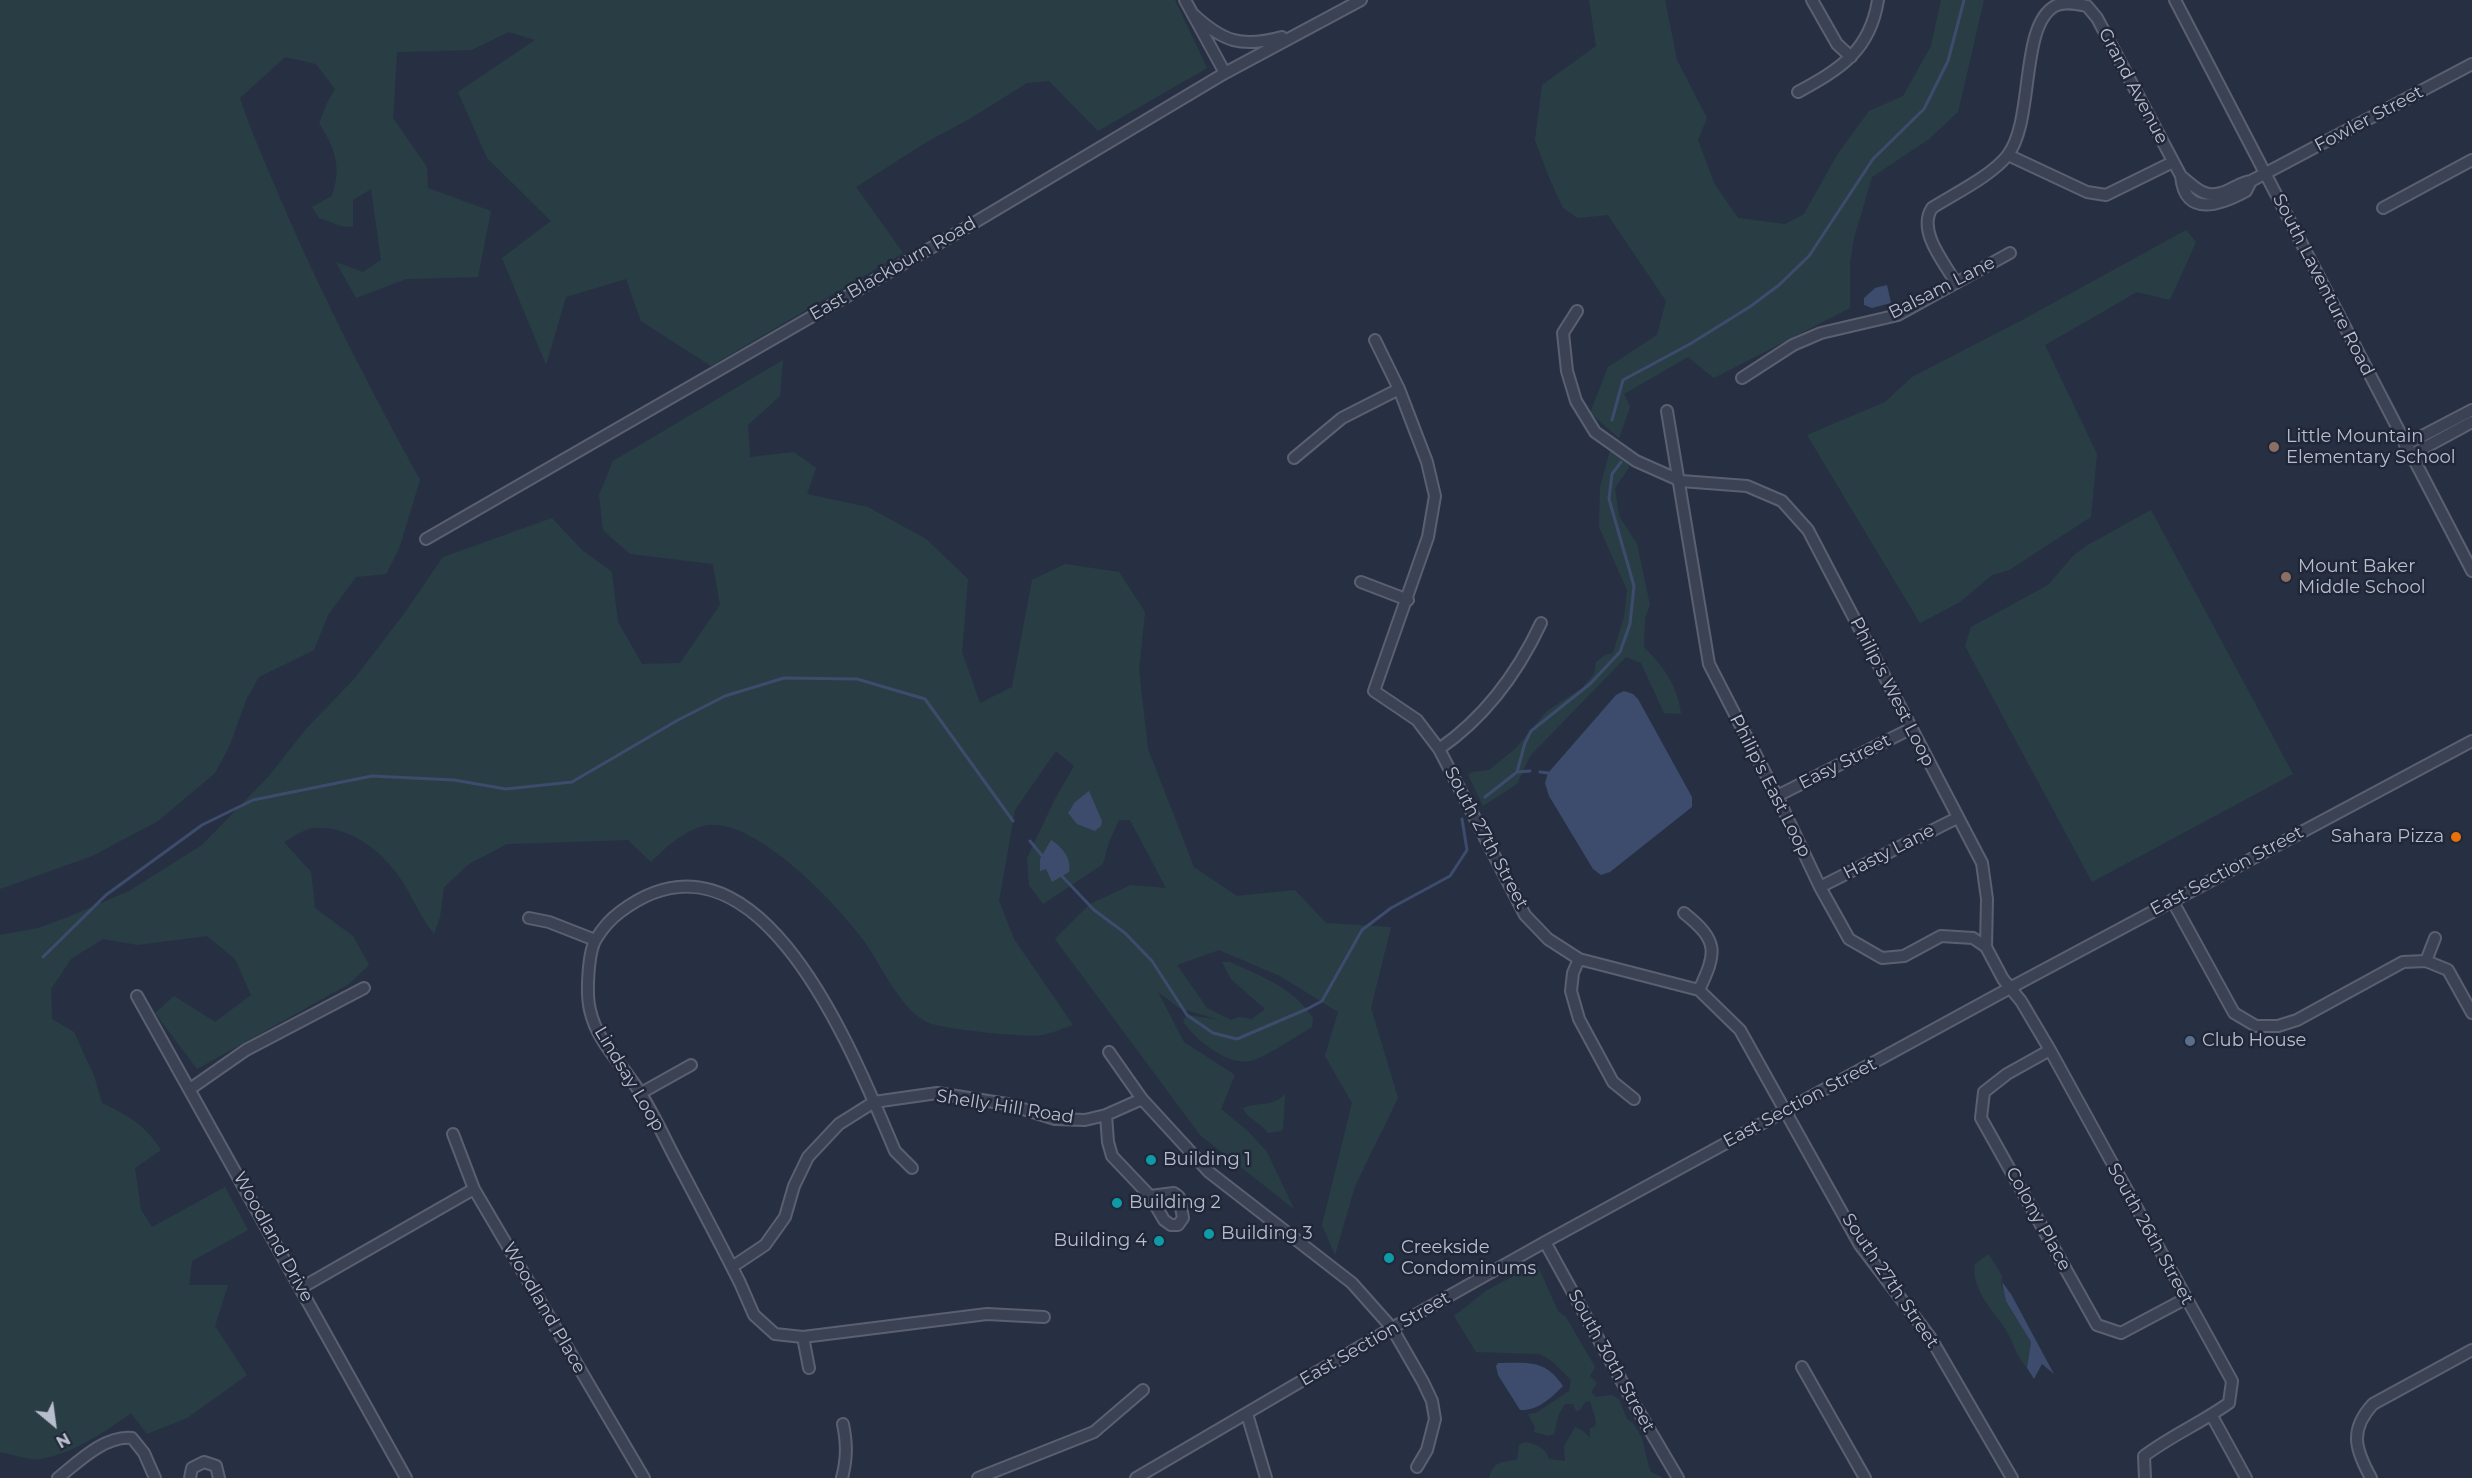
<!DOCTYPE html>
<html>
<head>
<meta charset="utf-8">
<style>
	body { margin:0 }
	#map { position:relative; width:2472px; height:1478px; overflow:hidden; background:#273043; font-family:Montserrat,sans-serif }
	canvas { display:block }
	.north { position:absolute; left:24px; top:1394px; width:60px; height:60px; -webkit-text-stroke:4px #202738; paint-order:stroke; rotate:151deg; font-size:16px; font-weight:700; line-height:24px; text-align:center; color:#b9becc }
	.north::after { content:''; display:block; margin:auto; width:21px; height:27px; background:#b9becc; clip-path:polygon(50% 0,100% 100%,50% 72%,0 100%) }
</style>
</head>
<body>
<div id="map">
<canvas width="2472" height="1478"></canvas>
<div class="north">N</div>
</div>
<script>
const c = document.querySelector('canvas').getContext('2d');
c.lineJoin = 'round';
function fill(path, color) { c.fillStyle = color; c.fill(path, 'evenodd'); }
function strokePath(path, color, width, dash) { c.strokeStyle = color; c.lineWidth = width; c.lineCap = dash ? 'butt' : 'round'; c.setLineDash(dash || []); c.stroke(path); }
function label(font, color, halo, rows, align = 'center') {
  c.font = font + ' Montserrat,sans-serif'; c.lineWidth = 5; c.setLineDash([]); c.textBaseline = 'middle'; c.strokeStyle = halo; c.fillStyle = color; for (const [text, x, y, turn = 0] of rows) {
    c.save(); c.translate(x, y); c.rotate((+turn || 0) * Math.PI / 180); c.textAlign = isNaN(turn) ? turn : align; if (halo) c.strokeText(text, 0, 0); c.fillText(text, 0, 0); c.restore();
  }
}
fill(new Path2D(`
	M0 0H1175L1207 68 1098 131 1049 81 1027 83 971 118 925 143 856 187 903 253 711 366 641 321 626 279 566 297 546 365 502 258 551 221 487 158 458 92 535 40 509 32 471 50 397 52 393 118 427 167 428 188 491 211 478 277 406 279 356 298 336 262 363 272 381 260 371 189 353 200V227L341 226 319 218 312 207 332 196C342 167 335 148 319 123L327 103 335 89 316 64 285 57 240 98C252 135 268 169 283 205 324 300 370 389 420 480L399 549 386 574 356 577 328 615 314 650 259 677 247 698 229 747 215 773 158 821 92 856 0 889Z
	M1589 0H1665L1677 60 1707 118 1698 140 1714 183 1738 218 1785 224 1804 214 1837 155 1869 111 1903 96 1931 46 1941 0H1984L1958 112 1929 139 1872 177 1854 238 1850 262V308L1714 378 1688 357 1624 394 1630 407 1619 438 1590 413 1608 367 1657 335 1666 301 1608 215 1578 218 1563 208 1548 175 1535 140 1542 85 1596 46Z
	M2186 230 2196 242 2170 300 2137 292 2045 345 2097 454 2091 517 2009 570 1992 575 1960 602 1920 623 1807 435 1885 402 1912 377 2026 318Z
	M783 360 780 396 748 425 750 457 794 452 816 468 807 494 868 507 926 539 968 579 962 652 980 703 1012 687 1032 580 1065 564 1119 572 1145 612 1139 670 1148 749 1194 867 1237 896 1295 890 1326 923 1391 927 1371 1008 1398 1098 1355 1186 1335 1255 1322 1225 1352 1103 1325 1056 1338 1012 1280 976 1219 950 1177 965 1207 1008 1231 1020 1239 1017 1252 1019 1265 1009 1231 979 1222 962H1230C1264 978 1291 986 1313 1018L1312 1027C1293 1038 1274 1052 1254 1060 1231 1069 1194 1039 1183 1021L1187 1015 1220 1020 1179 1008 1158 992 1184 1042 1235 1075 1221 1109 1249 1132 1267 1152 1294 1209 1200 1135 1055 939 1090 904 1131 885 1166 888 1130 820H1119L1109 842 1103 864 1043 904 1029 885 1027 858 1054 801 1074 766 1056 751 1015 810 999 901 1014 939 1073 1025C1063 1028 1053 1033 1042 1035 1027 1038 944 1029 929 1023 902 1012 881 965 864 941 838 905 752 813 703 826 683 831 665 848 651 862L628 840 507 844 469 864 444 887 440 917 434 934C422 919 415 903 406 887 387 855 353 825 313 828 305 829 292 837 284 842L311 872 315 908 353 936 369 965 349 984 197 1069 155 1013 174 996 215 1022 251 995 235 959 207 936 138 945 103 939 71 959 51 989 52 1019 74 1032 94 1076 102 1103C129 1116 144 1124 161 1150L135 1168 141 1210 152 1227 225 1187 248 1230 192 1261 189 1285H228L215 1326 247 1375 187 1418 147 1434 131 1413C107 1431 63 1460 33 1459 22 1458 10 1454 0 1452V935L38 928 66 918 129 891 202 845 269 776 306 729 355 678 406 611 443 557 552 518 582 550 612 572 618 622 642 664 680 663 720 605 713 564 630 554 603 530 599 495 613 461Z
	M1611 447 1630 466 1615 488 1619 516 1637 544 1650 605 1645 618 1644 647C1663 666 1678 686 1681 714L1664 713 1641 663 1626 657 1530 756 1517 784 1483 806 1468 775 1472 772 1489 770 1515 749 1547 711 1582 688 1594 674 1596 662 1605 655 1613 653 1624 617 1627 590 1599 527 1600 487Z
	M2151 510 2293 774 2092 882 1965 646 1971 627 2048 585 2073 556 2086 546Z
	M1285 1094 1283 1128 1281 1131 1268 1133C1261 1122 1248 1120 1243 1108 1258 1102 1274 1107 1285 1094Z
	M1989 1254 2002 1276 2001 1285 2031 1342 2027 1368C2016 1356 2013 1340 2004 1327 1991 1309 1971 1287 1975 1264Z
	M1537 1264 1558 1311 1566 1317 1595 1367 1590 1376 1597 1383 1591 1392 1596 1397 1612 1395 1619 1399 1627 1419 1633 1423 1642 1438 1650 1471 1663 1478H1489C1494 1461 1501 1462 1517 1460L1519 1445 1525 1442C1536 1444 1546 1448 1549 1459L1565 1461 1564 1446 1575 1427 1582 1430 1590 1438V1428L1595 1427 1596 1421 1590 1401 1585 1402 1580 1410 1576 1411 1573 1404H1565L1559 1414 1554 1434 1549 1436 1534 1432 1535 1427 1528 1414 1536 1413 1569 1391 1571 1380 1553 1362 1540 1354 1476 1352 1454 1316 1487 1290Z`), '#293e44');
fill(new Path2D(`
	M1887 285 1891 303 1872 308 1864 305V298L1875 288Z
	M1624 691 1633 694 1638 699 1692 797V807L1610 872 1601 875 1593 869 1549 796 1545 783 1548 773 1616 695Z
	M1089 791 1102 821 1101 826 1095 831 1077 824 1068 813 1075 802Z
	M1051 840C1062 847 1072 858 1069 872L1052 882 1046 869 1040 871V859Z
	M2002 1282 2011 1294 2054 1374 2042 1364 2034 1379 2027 1368 2031 1342 2006 1301Z
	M1498 1363C1528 1363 1545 1359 1563 1386 1551 1398 1538 1411 1520 1410L1498 1375 1496 1366Z`), '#3d4b6c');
strokePath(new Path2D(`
	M1612 420 1623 380 1690 344 1751 306 1779 285 1809 256 1873 159 1924 109 1948 61 1964 0
	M1517 772 1530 771
	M1540 772 1548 773
	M1485 797 1517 772 1525 743 1531 731 1590 684 1620 652 1630 624 1634 586 1609 499 1612 474 1621 462
	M1030 841 1044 858
	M1059 873 1094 910 1125 933 1152 961 1187 1015 1213 1033 1237 1039 1307 1009 1322 1001 1362 930 1391 908 1450 876 1467 850 1462 819
	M43 957 106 895 202 825 253 800 372 776 454 780 506 789 572 782 678 720 725 696 784 678 857 679 925 699 1013 821`), '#3d4b6c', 3);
const minor = new Path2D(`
	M1185 0 1225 73
	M1812 0 1837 44 1851 57
	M2175 0 2472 571
	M1193 14C1223 42 1242 48 1282 37
	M1798 92C1840 69 1870 51 1878 0
	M2008 155 2087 192 2106 195 2173 162
	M2181 176C2189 182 2196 190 2205 193 2222 199 2235 183 2251 181L2472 64
	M2383 208 2472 160
	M1956 283C1944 262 1917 231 1932 208 1954 194 1991 176 2007 156 2035 121 2019 26 2055 6 2064 1 2077 4 2087 6L2097 18 2181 176C2185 219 2222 204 2246 191L2251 181
	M1577 311 1563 333 1567 371 1576 401 1595 432 1636 461 1681 481 1747 486 1782 501 1808 530 1982 863 1987 899 1986 947 2003 979 2021 1001 2050 1050 2232 1381 2229 1403C2201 1423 2172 1435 2144 1456L2145 1478
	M1375 340 1399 389 1427 462 1435 496 1428 537 1374 691 1417 720 1439 749 1525 915 1548 939 1579 959 1699 990 1740 1030 1860 1245 1930 1337 2012 1478
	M1742 378 1793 345 1821 333 1898 315 2010 253
	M1667 411 1709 664 1777 796 1820 887 1849 939 1882 958 1904 956 1941 936 1973 938 1986 947
	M2405 445 2472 410
	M2411 455 2472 422
	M1294 458 1342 418 1399 389
	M426 539 962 230 1225 73 1361 0
	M1361 582 1408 600
	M1439 749C1484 718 1518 672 1541 623
	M1777 796 1912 728
	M1820 887 1957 818
	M2172 900 2234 1013 2256 1026H2278L2297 1020 2403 962 2426 961 2448 970 2472 1013
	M1684 913C1719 941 1717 952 1699 990
	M529 918 549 922 595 940
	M1579 959 1573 973 1571 991 1579 1019 1613 1082 1634 1099
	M2426 961 2435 938
	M137 996 406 1478
	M2050 1050 2007 1074 1984 1092 1981 1118 2097 1325 2121 1333 2185 1299
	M1109 1052 1142 1099 1209 1172 1352 1283 1392 1328 1423 1382 1432 1401 1435 1419 1427 1450 1417 1467
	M190 1089 246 1050 364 988
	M641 1093 691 1065
	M1106 1115 1108 1142 1112 1156 1150 1196 1164 1220 1171 1225H1178L1183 1218 1179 1197 1174 1193 1150 1196
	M453 1134 474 1189 644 1478
	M912 1168 895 1151C855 1058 759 806 620 912 612 918 602 929 596 939 588 952 586 994 590 1010 597 1043 624 1066 641 1094 654 1115 664 1137 675 1158 697 1200 719 1241 740 1283L754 1315 775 1334 803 1337 987 1314 1044 1317
	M1545 1242 1632 1400 1678 1478
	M732 1267 765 1245 785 1217 794 1186 808 1157 839 1124 874 1102 937 1093 1007 1104 1055 1119 1085 1120 1106 1115 1142 1099
	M301 1288 474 1189
	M803 1337 809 1368
	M1802 1367 1865 1478
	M1247 1414 1266 1478
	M2212 1416 2246 1478
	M58 1478C78 1462 105 1435 132 1438L144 1453 155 1478
	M190 1478 192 1468 204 1462 216 1466 219 1478
	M842 1478C847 1458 847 1444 843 1424
	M978 1478 1094 1432 1143 1390
	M1136 1478 1392 1328 1545 1242 2010 988 2472 741
	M2371 1478C2355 1449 2349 1430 2373 1404L2472 1350`);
strokePath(minor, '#5a6070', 14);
strokePath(minor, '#3b4253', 10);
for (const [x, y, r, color] of [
	[2274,447,6,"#8d6e63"],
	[2286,577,6,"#8d6e63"],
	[2456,837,6,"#e8710a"],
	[2190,1041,6,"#5c6f8a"],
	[1151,1160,6,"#0f9aa8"],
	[1117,1203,6,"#0f9aa8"],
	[1209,1234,6,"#0f9aa8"],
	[1159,1241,6,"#0f9aa8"],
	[1389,1258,6,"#0f9aa8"]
]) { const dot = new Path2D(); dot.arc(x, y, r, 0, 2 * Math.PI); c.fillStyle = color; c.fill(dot); strokePath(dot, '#202738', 2); }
label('18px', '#b9becc', '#202738', [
	["Grand Avenue",2133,86,62],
	["Fowler Street",2369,119,-28],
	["East Blackburn Road",893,269,-30],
	["South Laventure Road",2323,285,63],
	["Balsam Lane",1942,288,-27],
	["Philip's West Loop",1892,692,63],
	["Easy Street",1845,762,-27],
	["Philip's East Loop",1770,786,63],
	["South 27th Street",1486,838,62],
	["Hasty Lane",1889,852,-27],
	["East Section Street",2227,871,-28],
	["Lindsay Loop",629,1079,59],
	["East Section Street",1800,1103,-28],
	["Shelly Hill Road",1005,1107,9],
	["Colony Place",2038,1219,61],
	["South 26th Street",2150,1234,61],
	["Woodland Drive",273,1237,61],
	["South 27th Street",1890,1281,56],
	["Woodland Place",544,1308,60],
	["East Section Street",1375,1339,-30],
	["South 30th Street",1611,1361,61]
]);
label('18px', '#b9becc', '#202738', [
	["Little Mountain",2286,437],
	["Elementary School",2286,458],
	["Mount Baker",2298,567],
	["Middle School",2298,588],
	["Sahara Pizza",2444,837,"right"],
	["Club House",2202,1041],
	["Building 1",1163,1160],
	["Building 2",1129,1203],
	["Building 3",1221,1234],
	["Building 4",1147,1241,"right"],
	["Creekside",1401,1248],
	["Condominums",1401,1269]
], 'left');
</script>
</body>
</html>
